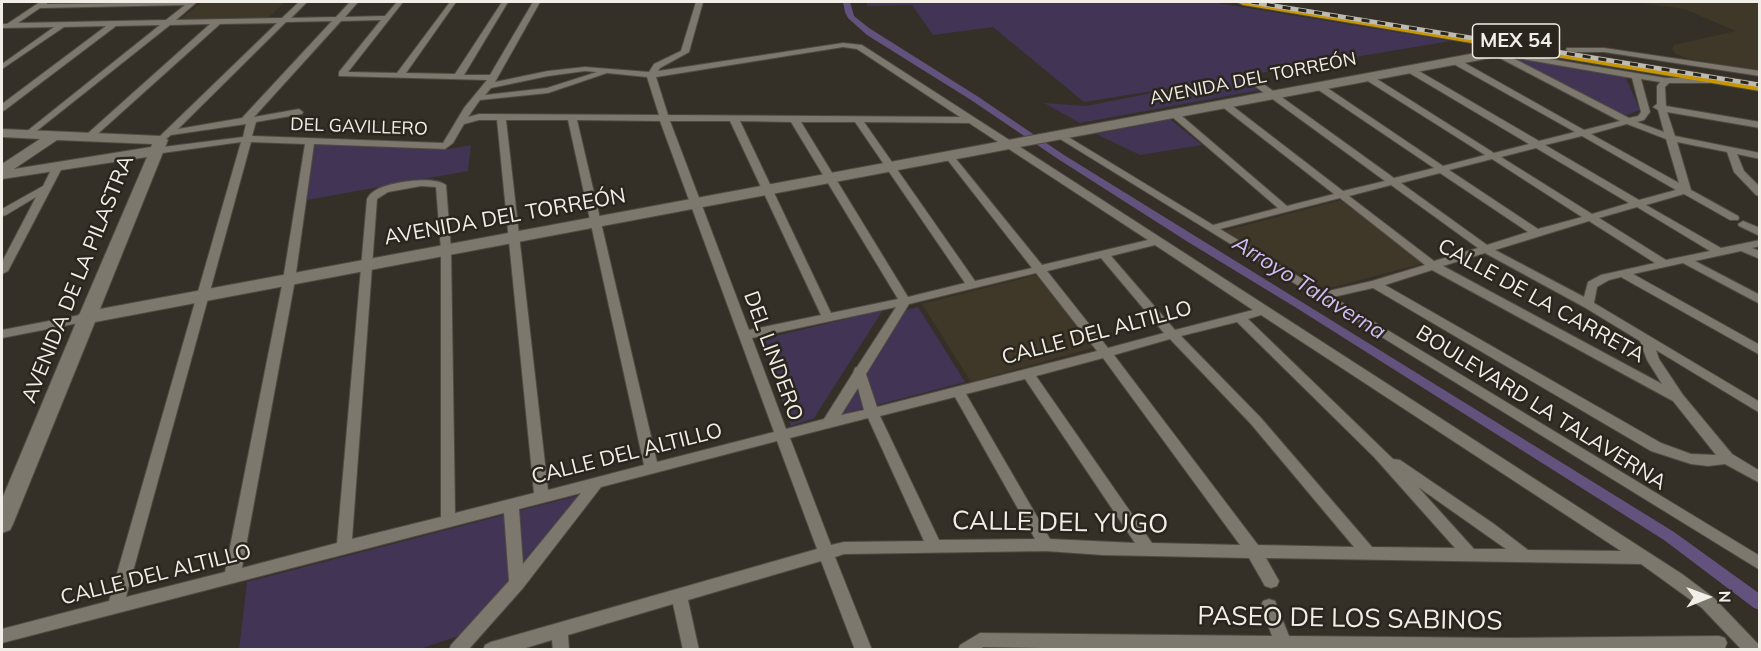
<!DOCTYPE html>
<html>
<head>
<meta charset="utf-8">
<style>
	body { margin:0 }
	#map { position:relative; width:1761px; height:651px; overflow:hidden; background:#343027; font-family:Mulish,sans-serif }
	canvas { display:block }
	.frame { position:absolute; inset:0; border:3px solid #f1eee8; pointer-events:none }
	.north { position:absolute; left:1677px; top:567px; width:60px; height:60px; -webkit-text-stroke:4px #2a261d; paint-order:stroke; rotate:89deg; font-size:16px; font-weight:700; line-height:24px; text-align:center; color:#f1eee8 }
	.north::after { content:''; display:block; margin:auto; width:21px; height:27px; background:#f1eee8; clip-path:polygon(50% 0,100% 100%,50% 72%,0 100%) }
</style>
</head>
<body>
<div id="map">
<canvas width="1761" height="651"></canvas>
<div class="frame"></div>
<div class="north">N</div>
</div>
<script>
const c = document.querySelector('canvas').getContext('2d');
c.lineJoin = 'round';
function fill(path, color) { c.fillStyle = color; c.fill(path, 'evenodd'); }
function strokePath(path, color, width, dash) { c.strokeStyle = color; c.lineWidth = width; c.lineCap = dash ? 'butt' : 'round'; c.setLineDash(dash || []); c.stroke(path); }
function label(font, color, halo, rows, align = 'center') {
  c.font = font + ' Mulish,sans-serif'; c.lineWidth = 5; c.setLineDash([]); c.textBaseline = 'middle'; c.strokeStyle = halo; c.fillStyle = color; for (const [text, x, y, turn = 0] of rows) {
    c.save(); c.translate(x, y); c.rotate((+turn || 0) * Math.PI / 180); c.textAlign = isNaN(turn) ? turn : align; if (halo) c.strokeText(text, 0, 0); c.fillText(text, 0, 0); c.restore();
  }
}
fill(new Path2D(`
	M202 2H285L268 18 181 19Z
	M1633 2H1759V71L1689 59 1676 54 1672 49 1674 45 1736 31 1684 9Z
	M1341 200 1424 263 1326 289 1224 231Z
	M1036 275 1096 347 971 382 922 304Z`), '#3f3728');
fill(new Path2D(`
	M867 2H1211L1451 41 1242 76 1260 90 1080 123 1044 103 1086 106 1202 83 1084 102 993 27 933 35 912 5 867 6Z
	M1509 56 1625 76 1640 110 1624 116Z
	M1170 119 1202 145 1140 155 1096 134Z
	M315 143 450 149 471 145 468 171 307 200Z
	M918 307 965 382 839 415 903 311Z
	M883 310 814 418 791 426 763 339Z
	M584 494 467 633 420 649 239 650 247 582Z`), '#413454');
fill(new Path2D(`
	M843 2H850L854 16 869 28 977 96 1064 155 1674 532 1760 594V610L1754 608 1664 540 1295 307 1188 242 1058 159 971 100 867 35 848 18 845 12Z`), '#63527d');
const street = new Path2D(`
	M40 2H47V4L197 2 176 20 282 18 299 2H307L291 18 336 17 350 2H358L345 17 385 16 397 2H403L348 72 397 73 450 2H456L406 73 455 74 502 2H508L464 75H490L533 2H540L495 82 548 71 585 67 649 72 654 64 681 51 696 2H703L689 52 660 68 658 71 843 43 862 45 1682 574 1714 598 1759 645 1760 650H1742L1702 608 1641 564 1266 558 1279 581 1277 586 1271 588 1265 586 1249 558 1103 555 1046 551 844 554 835 557 872 650H855L821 561 688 600 699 650H683L673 604 568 635 569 650H553L552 640 519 650H483L485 645 491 642 817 549 777 441 601 487 523 588 468 650H449L451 645 509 581 504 513 2 643V629L109 601 241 142 155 154 150 151 155 148 243 137 246 124 171 135 161 143 156 140 277 23 220 24 92 139H86V135L210 24 170 25 29 137 26 136V132L160 25 116 26 5 110 2 111V104L106 26 64 27 2 69V64L54 27 2 28V24H7ZM185 5 166 20 18 23 40 8ZM381 20 339 72V76L487 80 464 108 443 143 252 136 256 122 302 114 303 112 299 109 254 117 341 21ZM332 21 242 118 178 129 286 22ZM843 47 857 49 960 117 668 115 656 77ZM585 71 597 72 547 88 485 95 491 88 548 76ZM607 73 647 77 659 115 479 114 468 117 480 100 548 93ZM479 120H497L534 493 455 513 451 250 446 185C434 175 385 182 373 192 371 193 368 197 367 199L337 543 242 568 295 280 314 144 445 149 453 143 464 124ZM506 120H568L644 465 548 490ZM577 120 660 121 774 432 657 462ZM670 121H730L821 315 749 330ZM740 121 791 122 898 299 831 313ZM801 122H855L965 283 908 297ZM864 122 969 123 1148 240 1042 265 952 154H946V158L1032 268 975 281ZM251 142 305 144 283 280 225 572 126 597ZM421 186 436 187 441 250V517L352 539 377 199 388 192ZM1155 245 1253 310 1175 330 1111 256ZM1101 258 1164 333 1108 348 1047 271ZM1036 273 1097 351 877 407 866 374 909 304ZM896 307 857 367 855 368 853 373 824 419 786 429 752 338ZM1261 315 1621 551 1528 550 1494 524 1400 460 1393 459 1248 319ZM1237 322 1374 457 1455 548 1372 547 1261 418 1181 336ZM1170 339 1251 424 1354 547 1258 545 1114 355ZM1103 358 1240 545 1152 543 1036 376ZM1025 379 1135 543 1050 539 966 394ZM858 388 864 410 841 415ZM955 397 1035 539 939 540 880 416ZM868 418 924 541 844 542 831 545 790 438ZM1418 487 1506 549H1474ZM581 493 523 564 519 509Z
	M1567 48H1604L1760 71V76L1604 52H1570L1566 50Z
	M1494 51 1504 53 1507 52 1666 78H1711V82L1708 83H1669L1665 87 1666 106 1760 122V128L1667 112 1675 136 1760 153V159L1737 154 1744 171 1760 187V196L1756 195 1734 172 1727 152 1677 142 1691 190 1738 216 1739 218 1738 220H1730L1684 194 1646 205 1721 248 1760 240V246L1752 248 1760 251V259L1741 251 1695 261 1760 295V304L1683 263 1633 274 1760 345V355L1621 277 1609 280 1597 287 1594 303 1760 402V413L1656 350 1659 359 1683 395 1732 454 1760 471V483L1725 464 1708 466 1691 464 1651 451 1373 288 1333 297 1760 556V570L1052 134 1054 132H1060L1213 225 1278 208 1170 115V111H1176L1287 206 1334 194 1220 105V101H1226L1343 191 1385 181 1245 79V75H1251L1394 178 1434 168 1314 87V83H1320L1443 166 1485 155 1363 78V74H1369L1494 153 1529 144 1406 71V67H1412L1539 141 1575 132 1450 62V58H1456L1584 130 1620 121 1494 55ZM1511 57 1632 78 1641 112 1638 116 1629 118ZM1641 79 1660 82 1657 86V104L1653 107 1658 110 1664 132 1637 122 1644 120 1650 112ZM1627 124 1666 139 1679 183 1591 134ZM1582 136 1676 190 1639 200 1545 145ZM1536 148 1629 203 1592 214 1501 157ZM1492 159 1582 217 1538 229 1449 170ZM1440 173 1528 232 1487 245 1401 183ZM1391 185 1478 248 1434 261 1349 196ZM1340 198 1425 265 1372 281 1324 292 1220 229ZM1637 207 1710 251 1666 260 1599 218ZM1589 221 1655 263 1601 275 1588 282 1584 297 1495 250ZM1485 253 1584 307 1640 341 1647 360 1662 384 1443 266ZM1432 270 1673 401 1716 455 1691 454 1661 443 1385 285Z
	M58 163 63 166 8 271 2 274V262L36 197 6 215 2 216V209L43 186 53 166Z
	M1743 221 1760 228V236L1739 226 1738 224Z
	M85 314 91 318 89 321 2 338V330Z
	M1269 599 1275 601 1289 636 1509 638 1719 636 1725 638 1727 643 1725 648 1722 650H1159L983 647 980 650H958L960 645 980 633 1272 636 1261 606 1263 601Z`);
const secondary = new Path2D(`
	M1497 49 1501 50V56L95 322 13 524 10 530 2 533V499L77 320 76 318 80 313 147 157 2 179V164L40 139 2 137V129L161 136 168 140 100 309ZM57 140 152 144 151 147 14 169Z`);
const highway = new Path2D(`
	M1237 2H1260L1760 83V91L1243 5Z`);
strokePath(street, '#4f4b43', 2);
strokePath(secondary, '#4f4b43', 2);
strokePath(highway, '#4f4b43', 2);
fill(street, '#7d786d');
fill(secondary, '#7d786d');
fill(highway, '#c99702');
const rail = new Path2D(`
	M1251 2 1760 85`);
strokePath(rail, '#bebbb4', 4.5);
strokePath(rail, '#2a261d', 3, [8]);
label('18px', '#f1eee8', '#2a261d', [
	["AVENIDA DEL TORREÓN",1253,79,-11],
	["DEL GAVILLERO",359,127,2]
]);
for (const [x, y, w] of [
	[1516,41,87]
]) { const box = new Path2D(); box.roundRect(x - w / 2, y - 17, w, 34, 4.5); c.fillStyle = '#2a261d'; c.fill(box); strokePath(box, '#f1eee8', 1.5); }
label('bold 20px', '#f1eee8', null, [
	["MEX 54",1516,41]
]);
label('21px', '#f1eee8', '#2a261d', [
	["AVENIDA DEL TORREÓN",505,217,-10],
	["AVENIDA DE LA PILASTRA",78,279,-68],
	["CALLE DE LA CARRETA",1541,301,29],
	["CALLE DEL ALTILLO",1097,333,-15],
	["DEL LINDERO",773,356,70],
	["BOULEVARD LA TALAVERNA",1541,408,32],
	["CALLE DEL ALTILLO",627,454,-14],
	["CALLE DEL ALTILLO",156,575,-14]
]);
label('italic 22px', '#d2bdf6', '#2a261d', [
	["Arroyo Talaverna",1309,288,32]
]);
label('26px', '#f1eee8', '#2a261d', [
	["CALLE DEL YUGO",1060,523,1],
	["PASEO DE LOS SABINOS",1350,619,1]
]);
</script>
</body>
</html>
